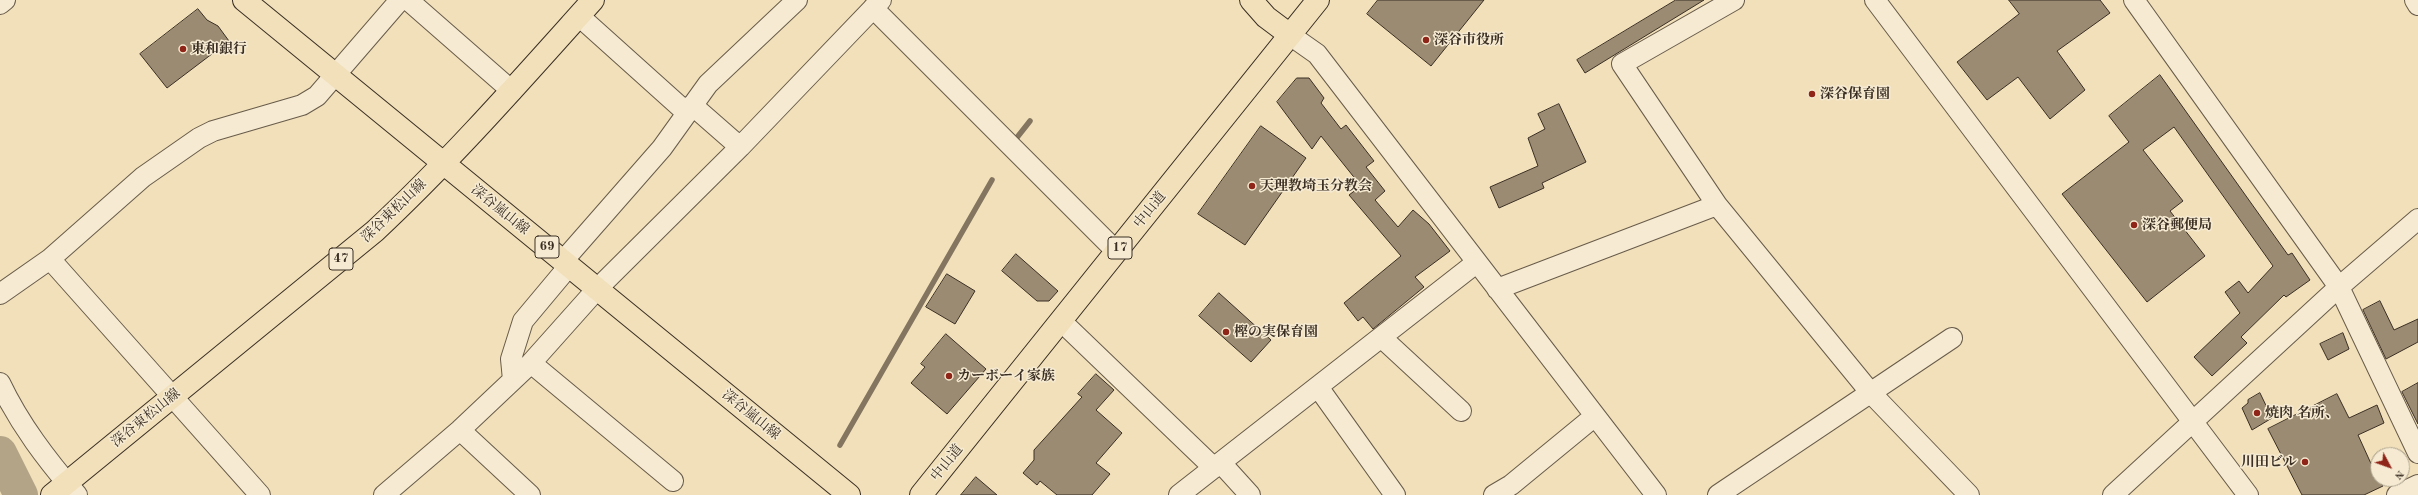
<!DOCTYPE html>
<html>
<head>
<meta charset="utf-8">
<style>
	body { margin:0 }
	#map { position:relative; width:2418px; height:495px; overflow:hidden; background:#f1e0ba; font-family:"Old Standard TT",serif }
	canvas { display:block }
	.north { position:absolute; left:2370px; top:447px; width:40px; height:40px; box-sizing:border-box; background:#f6ebd2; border:1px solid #aba08c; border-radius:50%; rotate:131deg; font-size:11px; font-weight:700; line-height:16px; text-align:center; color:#3b2f24 }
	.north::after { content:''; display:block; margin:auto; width:14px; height:18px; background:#8f2418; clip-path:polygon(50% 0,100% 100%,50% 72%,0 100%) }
</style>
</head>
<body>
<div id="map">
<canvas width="2418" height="495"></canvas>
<div class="north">N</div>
</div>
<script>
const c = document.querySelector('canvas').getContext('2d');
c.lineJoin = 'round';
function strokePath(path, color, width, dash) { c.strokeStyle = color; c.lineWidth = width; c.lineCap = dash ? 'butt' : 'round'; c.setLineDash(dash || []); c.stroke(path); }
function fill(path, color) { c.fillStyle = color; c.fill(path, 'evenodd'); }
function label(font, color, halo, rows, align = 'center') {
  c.font = font + ' "Old Standard TT","Noto Serif JP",serif'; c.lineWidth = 3; c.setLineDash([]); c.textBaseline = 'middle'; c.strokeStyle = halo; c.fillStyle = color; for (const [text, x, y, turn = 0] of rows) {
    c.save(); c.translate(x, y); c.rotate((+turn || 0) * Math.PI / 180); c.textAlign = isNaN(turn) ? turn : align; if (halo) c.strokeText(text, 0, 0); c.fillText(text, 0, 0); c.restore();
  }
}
strokePath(new Path2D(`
	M1015 140 1030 121
	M840 445 992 180`), '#83755f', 5.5);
strokePath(new Path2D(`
	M0 453 21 495`), '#b3a487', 34);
const building = new Path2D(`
	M1378 0H1484L1431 66 1367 14Z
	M1676 0H1704L1585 73 1577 60Z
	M2009 0H2100L2110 13 2057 51 2085 90 2050 119 2018 77 1987 100 1957 62 2019 14Z
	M198 9 207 20 218 26 229 41 167 88 140 54Z
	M2160 75 2288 255 2292 253 2310 280 2286 297 2284 295 2241 337 2247 343 2212 376 2194 357 2240 313 2225 292 2239 281 2248 293 2273 266 2174 127 2143 150 2183 201 2170 211 2205 256 2147 302 2062 194 2129 142 2109 116Z
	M1297 78H1309L1324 98 1321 103 1341 129 1346 125 1374 161 1366 167 1385 191 1375 200 1398 227 1413 210 1429 224 1450 251 1415 277 1424 287 1373 329 1363 317 1358 321 1344 303 1401 256 1349 195 1361 186 1321 136 1312 149 1277 102Z
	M1559 104 1586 162 1542 183 1544 188 1499 208 1490 187 1538 166 1528 138 1545 129 1538 114Z
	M1261 126 1306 158 1245 245 1198 214Z
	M1016 254 1058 291 1049 301H1037L1002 271Z
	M947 274 975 291 955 324 926 307Z
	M1219 293 1271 340 1251 362 1199 316Z
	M2380 301 2394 330 2418 319V342L2386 359 2363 310Z
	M2343 333 2349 349 2328 360 2320 344Z
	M946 334 986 369 947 414 911 383 925 367 921 364Z
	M1096 374 1114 390 1096 410 1122 433 1096 463 1110 474 1092 495H1057L1040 481 1037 485 1023 473 1034 460V450L1082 397 1078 394Z
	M2418 383V424L2402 392Z
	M2260 393 2272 418 2252 430 2242 408 2248 403V400Z
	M2337 394 2349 418 2377 405 2384 423 2358 435 2378 479 2383 486 2364 495H2302L2268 429Z
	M976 477 997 495H961Z`);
fill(building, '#9a8b72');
strokePath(building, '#3b2f24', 1);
const minor = new Path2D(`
	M408 0 512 91
	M1734 0 1622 64 1717 205 1870 392 1969 495
	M1875 0 2248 495
	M2134 0 2339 287 2418 453
	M2415 0 2418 5
	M0 4 5 0
	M873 8 1116 251
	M579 16 687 113
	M1290 35 1317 54 1656 495
	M692 105 740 147
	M50 259 260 495
	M563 261 662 148 708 84 797 0
	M1497 289 1717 205
	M0 294 50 259 143 177 199 138 213 131 302 105 317 96 400 0
	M1061 321 1214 468
	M1381 337 1461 411
	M531 363 673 481
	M513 380 511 359 523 321 569 266
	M0 383C20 425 47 460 77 495
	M1318 387 1395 495
	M460 430 530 495
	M1221 463 1250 495
	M384 495 460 430 531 363 597 289 740 147 881 0
	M1179 495 1476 263
	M1494 495 1511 485 1595 416
	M1718 495 1952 338
	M2113 495 2339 287 2418 219
	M2397 495 2418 485`);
const major = new Path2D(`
	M244 0 849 495
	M1251 0 1266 17 1290 35
	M52 495 375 231C452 159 522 79 593 0`);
const highway = new Path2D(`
	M921 495 1318 0`);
strokePath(minor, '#685b4a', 22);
strokePath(major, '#3b2f24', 24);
strokePath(highway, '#3b2f24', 24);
strokePath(minor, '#f6ebd2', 20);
strokePath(major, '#f1e0ba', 22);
strokePath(highway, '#f1e0ba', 22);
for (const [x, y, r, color] of [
	[1426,40,4,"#8f2418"],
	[183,49,4,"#8f2418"],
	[1812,94,4,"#8f2418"],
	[1252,186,4,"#8f2418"],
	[2134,225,4,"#8f2418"],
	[1226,332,4,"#8f2418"],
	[949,376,4,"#8f2418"],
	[2257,413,4,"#8f2418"],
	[2305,462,4,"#8f2418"]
]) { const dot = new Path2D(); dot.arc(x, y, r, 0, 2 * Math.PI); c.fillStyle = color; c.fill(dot); strokePath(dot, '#f6ebd2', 1.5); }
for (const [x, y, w] of [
	[547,247,24],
	[1120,248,24],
	[341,259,24]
]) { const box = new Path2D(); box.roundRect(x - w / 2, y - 11, w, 22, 3); c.fillStyle = '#f6ebd2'; c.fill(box); strokePath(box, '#3b2f24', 1); }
label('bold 13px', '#3b2f24', null, [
	["69",547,247],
	["17",1120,248],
	["47",341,259]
]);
label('bold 14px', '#3b2f24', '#f6ebd2', [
	["深谷市役所",1434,40],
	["東和銀行",191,49],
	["深谷保育園",1820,94],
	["天理教埼玉分教会",1260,186],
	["深谷郵便局",2142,225],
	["樫の実保育園",1234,332],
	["カーボーイ家族",957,376],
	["焼肉 名所、",2265,413],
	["川田ビル",2297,462,"right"]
], 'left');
label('14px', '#3b2f24', '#f6ebd2', [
	["深谷嵐山線",500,210,39],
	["中山道",1150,210,-51],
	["深谷東松山線",394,211,-44],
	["深谷嵐山線",751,415,39],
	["深谷東松山線",146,418,-39],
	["中山道",947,463,-51]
]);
</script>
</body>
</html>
